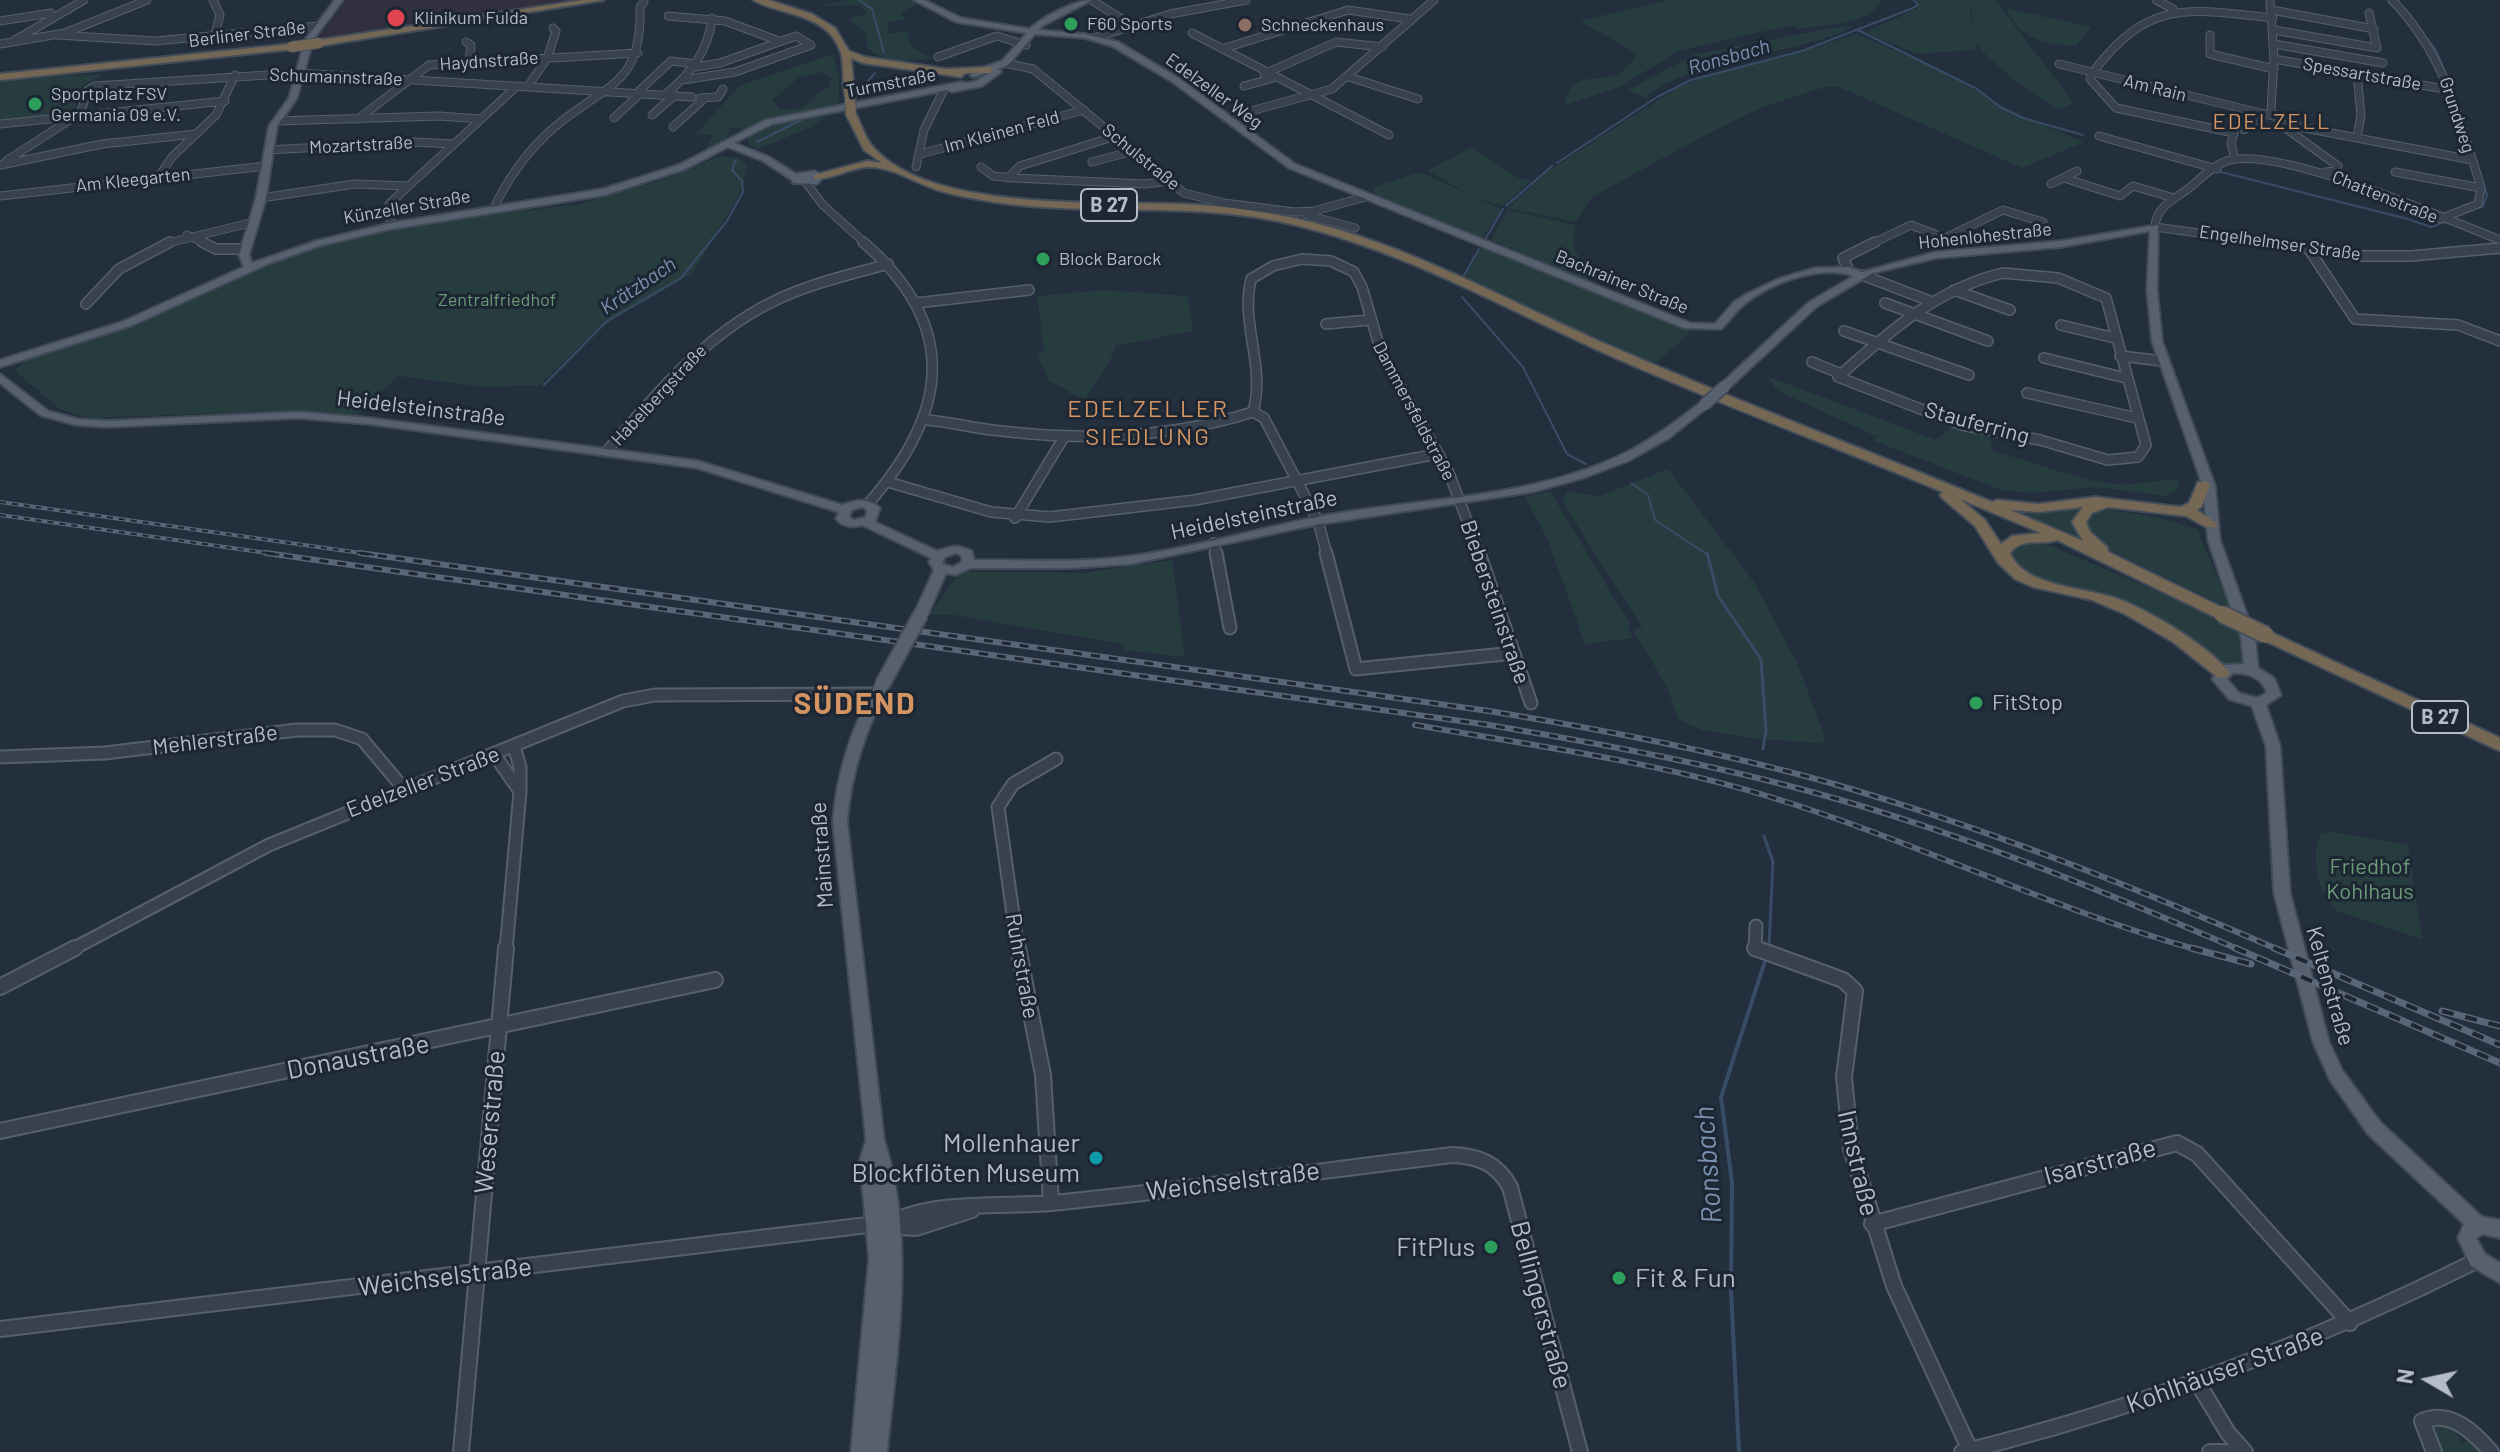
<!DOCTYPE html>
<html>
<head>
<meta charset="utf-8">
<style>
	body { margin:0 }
	#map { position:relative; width:2500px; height:1452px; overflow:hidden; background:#242f3e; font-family:Barlow,sans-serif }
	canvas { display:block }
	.north { position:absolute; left:2388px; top:1340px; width:80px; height:80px; -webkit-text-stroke:6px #1d2633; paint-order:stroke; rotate:279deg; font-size:22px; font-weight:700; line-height:32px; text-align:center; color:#b4bcc9 }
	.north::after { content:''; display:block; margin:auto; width:28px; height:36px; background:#b4bcc9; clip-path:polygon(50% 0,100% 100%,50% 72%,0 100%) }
</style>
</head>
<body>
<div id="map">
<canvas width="2500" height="1452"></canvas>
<div class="north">N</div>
</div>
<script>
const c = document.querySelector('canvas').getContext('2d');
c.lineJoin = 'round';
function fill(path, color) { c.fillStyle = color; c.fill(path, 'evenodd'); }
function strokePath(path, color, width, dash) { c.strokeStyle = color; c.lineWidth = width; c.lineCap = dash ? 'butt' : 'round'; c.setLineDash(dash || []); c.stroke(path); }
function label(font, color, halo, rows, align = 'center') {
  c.font = font + ' Barlow,sans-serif'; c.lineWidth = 6; c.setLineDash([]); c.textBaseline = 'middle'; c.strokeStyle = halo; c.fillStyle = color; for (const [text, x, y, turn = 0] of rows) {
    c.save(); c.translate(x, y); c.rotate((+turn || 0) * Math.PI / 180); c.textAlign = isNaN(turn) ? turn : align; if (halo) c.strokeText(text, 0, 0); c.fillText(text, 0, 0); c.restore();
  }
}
fill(new Path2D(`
	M347 0H572L319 38Z`), '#32303f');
fill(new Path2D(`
	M846 0H913L916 4 901 13 905 20 887 22 889 33 911 32 907 37 913 48 932 58C911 62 887 63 868 49L866 34 851 21 852 17 867 14 861 5 822 6Z
	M1669 0H1882C1867 26 1825 24 1799 29L1793 25 1681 50 1619 87 1565 105C1570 67 1597 86 1621 72 1626 69 1633 60 1638 54L1580 21Z
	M1917 0H1995L2074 103 2058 110C2039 97 1984 61 1976 41 1972 29 1974 15 1969 4L1977 48 1974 50 1917 54 1866 32 1918 8Z
	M2009 9 2088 26 2091 28 2076 46C2044 44 2023 41 2006 10Z
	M1844 26 1853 27C1805 53 1679 61 1647 98L1628 90 1695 54Z
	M1857 34 1932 67 2024 117 2084 142 2022 168 1839 87 1828 86 1760 108 1713 131 1592 197 1575 222 1508 208 1547 172 1677 88 1714 73 1791 55Z
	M833 54 839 77V107L774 117 745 129 730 127 726 140 705 150 713 135 696 134 739 86ZM822 72 831 78 830 86 813 96 816 98 800 108 780 110 772 100 798 78Z
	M102 74 83 86 73 113 0 122V80Z
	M826 116 809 128 758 149 749 145 747 139C764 121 802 116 826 116Z
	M1472 147 1517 177 1531 181 1503 206 1475 197 1427 171Z
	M720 156 737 158 747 164 743 188 693 273 597 329 540 385 484 387 398 376 357 415 274 411 91 418 61 410 15 371 25 360 325 244 460 218 579 204 665 179Z
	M1420 172 1502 209 1483 237H1473L1376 196 1373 189 1376 186Z
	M1508 210 1575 225 1573 245 1590 281 1491 240Z
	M1482 247 1687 329 1690 333 1657 362H1651L1466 280 1464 277Z
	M1105 290 1188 296 1193 331 1115 346C1114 359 1093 386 1085 400L1048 380 1037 353 1044 352 1037 296Z
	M1767 376 1936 440 1954 425 1988 432 1994 452C2034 461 2073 479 2113 484 2133 487 2166 476 2180 481L2176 491 2167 496 2096 487 2032 493 2001 490 1872 440 1878 437 1778 391Z
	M1668 469 1754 582 1797 663 1825 737 1822 743 1759 739 1702 730 1679 720 1666 685 1633 630 1642 627 1562 502 1567 492 1599 496Z
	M1550 491 1631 626 1627 627 1633 638 1585 644 1547 538 1525 497Z
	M2001 506 2082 507 2076 512 2074 520 2090 543Z
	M2103 509 2157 517 2197 529 2231 609 2103 547 2090 534 2085 518Z
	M2037 540 2236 625 2245 659 2236 665 2226 664 2113 599 2033 577 2009 559V548Z
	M1172 560 1185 657 1124 650 1123 644 948 614 929 615 957 576 965 571 1085 573Z
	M2332 832 2408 845 2422 939 2337 911C2319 895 2309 857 2321 834Z
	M2442 1422 2451 1426 2462 1442 2474 1440 2484 1452H2440L2427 1426Z`), '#263c3f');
strokePath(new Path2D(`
	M859 0 872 9 884 53
	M2401 5 2436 50 2458 104
	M1858 30 1977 89 2000 107 2023 118 2083 135
	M868 81 875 73
	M757 142 805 118
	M1557 163 1657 97 1691 80 1802 51 1913 8 1918 5 1914 0
	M2221 172 2408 219
	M1506 206 1552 166
	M2456 216 2483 206 2487 195 2479 169
	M2410 220 2431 227 2445 222
	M1486 238 1503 209
	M1463 277 1479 249
	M1462 297 1523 367 1567 454 1586 464
	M544 385 607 321 681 278 727 221 743 192 742 181 732 170 736 159
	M1631 483 1648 495 1655 520 1708 555`), '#394c67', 2);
strokePath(new Path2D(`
	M1707 553 1718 596 1761 659 1766 731 1763 749
	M1764 836 1773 862 1769 947`), '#394c67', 3);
strokePath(new Path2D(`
	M1739 1452 1731 1291 1732 1183 1721 1097 1766 958`), '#394c67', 4);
const minorFar3 = new Path2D(`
	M213 0 220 15 215 34
	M1091 0 1132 25
	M2156 0 2173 9
	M2270 0 2274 59 2271 111 2284 127 2338 166 2335 171 2325 172
	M2392 0C2444 53 2460 119 2481 188L2478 204 2440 219
	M2272 10 2374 29
	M668 16 725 21 779 41
	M0 21 51 13
	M2274 30 2377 48 2369 13
	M1192 33 1389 135
	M57 35 155 41 319 26
	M2210 35V54L2274 69
	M1094 38 1170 14 1246 0
	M15 40 84 0
	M466 42 471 45 469 62
	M0 44 65 33 147 0
	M2274 44 2383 63
	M1222 49 1348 10 1409 19
	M938 57 997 36 1026 45
	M2274 59 2450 90
	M1005 63 1033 69 1184 193 1224 203 1295 212 1314 211 1365 197
	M2059 64 2273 116
	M2093 72C2148 0 2184 8 2273 18
	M2093 72 2090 79 2116 108 2234 133 2231 143 2235 159
	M1264 74 1336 42 1382 47
	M2357 74 2361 115 2357 138
	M1349 77 1418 99
	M682 80 735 72 811 45 796 36 720 63 695 67
	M528 86 547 59 556 31 553 28
	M1244 86 1273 78
	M639 91 671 61 697 64
	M666 94C691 73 708 52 712 18
	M700 98 718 97 723 89
	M80 114 88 90 95 86 299 73 692 97
	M652 115 675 95
	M614 118 643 91
	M1225 118 1332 89 1434 0
	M358 119 429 65 638 53
	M276 121 439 116 480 119
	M0 124 225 101
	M2284 124 2472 160
	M673 127 705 98
	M2244 130 2264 115
	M2099 136 2217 169
	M268 150 413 142 453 144
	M920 154 1084 110
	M6 161 76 116
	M1092 162 1133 151
	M1 165 102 144 196 134
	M916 167 924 130 944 89
	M981 167 993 176 1014 178 1145 184 1168 181
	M2395 172 2481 188
	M159 176 172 157 216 115 235 75
	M1008 178 1020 166 1116 136
	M2064 178 2120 196 2133 186 2174 198
	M807 184 823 205 866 244
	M2051 184 2077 171
	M0 196 266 166
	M261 198 355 184 408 186
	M493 210C507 179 530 147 557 125 608 83 642 85 640 7L644 2
	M1307 215 1355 228
	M391 226 389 204 517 86
	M187 235 207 244
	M164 244 254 222
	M1871 244 1911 225 1945 238 2003 210 2043 222
	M2278 244 2155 227C2156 208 2171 201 2185 191 2199 181 2213 164 2230 160 2285 148 2443 218 2500 240`);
const minorFar2 = new Path2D(`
	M202 242 216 249H246
	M863 242C961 327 948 413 868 504
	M2264 242 2360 256H2411L2500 248
	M2310 251 2355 319 2458 325 2500 341
	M1848 269 1843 258 1875 242
	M2003 273 2058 278 2106 298 2146 445 2138 457 2108 460 2040 440 1962 425 1838 377C1889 332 1936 289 2003 273Z
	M1862 275 1930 301
	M1954 290 2010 310
	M916 303 1029 290
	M1885 303 1988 341
	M86 304 119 269 170 242
	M1326 324 1369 320
	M2061 325 2115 338
	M1844 331 1969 375
	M2120 356 2163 361
	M2044 358 2126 378
	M1812 362 1841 374
	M2027 393 2137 418
	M1253 412C1266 366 1240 324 1251 279L1273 266 1302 259 1331 261 1354 272 1362 287 1381 352 1449 473 1480 555
	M1253 412 1264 418 1318 521 1327 555
	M927 420C952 422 976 429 1001 431 1086 441 1171 438 1253 412
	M606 452C654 396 703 337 770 303 807 284 849 275 888 264
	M888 482 991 512 1050 517 1195 500 1437 454
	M1015 518 1064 437
	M1214 543 1216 555`);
const minorFar1 = new Path2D(`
	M1216 553 1230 628
	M1326 553 1356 669 1514 653
	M1479 553 1531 703
	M494 754 519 790
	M0 757 105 753 297 730H335L362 739 404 789
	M71 950 269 845 623 701 655 695 877 694
	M506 950 520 792V767L514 746
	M1018 950 998 807 1013 784 1056 759
	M1755 950 1756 926`);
const minor = new Path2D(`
	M1018 948 1043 1075 1051 1203
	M1755 948 1843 980 1855 991 1844 1077 1851 1149 1894 1286 1970 1450
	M0 987 75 948
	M0 1131 715 980
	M890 1224C929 1200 1005 1207 1052 1203 1185 1190 1319 1171 1452 1155 1478 1156 1497 1163 1510 1187L1580 1452
	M1872 1224 2177 1143 2197 1154 2350 1323
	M0 1329 868 1225 916 1228 972 1210
	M2199 1385 2228 1433 2245 1452
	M461 1452 506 948
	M1962 1452C2142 1408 2312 1343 2478 1260
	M2210 1452H2233
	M2434 1452 2422 1421C2450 1409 2474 1432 2491 1452`);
const major = new Path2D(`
	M335 0H343L313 40 297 98 277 126 266 198 249 255 252 263 316 241 391 223 603 189 679 165 766 120 961 82C973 86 983 77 993 70L974 77 971 76V72L1002 61 1027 33 956 22 914 0H924L961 18 1030 29C1041 17 1076 0 1092 0L1042 26 1038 30 1085 34 1118 42 1177 77 1295 164 1690 323 1715 324 1734 302 1747 294 1778 279 1815 268 1848 267 1862 272 1936 252 2061 241 2158 225 2157 290 2162 341 2215 486 2220 540 2255 637 2258 668 2274 678 2281 695 2266 705 2280 746 2290 893 2329 1042 2342 1070 2380 1122 2482 1217 2500 1220V1238L2483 1234 2476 1238 2485 1254 2500 1263V1283L2471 1266 2458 1238 2464 1224 2368 1134 2330 1080 2313 1042 2274 893 2266 746 2252 706 2229 699 2212 679 2224 665 2244 664 2241 637 2208 540 2203 486 2152 341 2147 290 2150 231 2061 247 1936 258 1873 273 1816 307 1729 388 1725 389 1719 386 1721 384 1808 303 1854 276C1819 264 1770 283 1742 306 1734 313 1729 322 1721 329L1684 328 1289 168 1171 81 1112 46 1085 38 1035 34 1008 65 997 69 1001 71 1000 73 982 86 952 92 948 90 772 124 734 143 769 157 796 174 815 171 823 177 817 184 793 183 792 180 763 161 728 147 685 169 605 195 391 229 322 245 270 263 130 326 0 367V360L122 322 244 267 239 255 256 198 269 126 289 98 305 40ZM2233 673C2247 673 2262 677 2267 693L2257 698 2239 693 2227 679Z
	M0 374 48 411 77 419 107 421 298 412 369 418 698 461 842 505C856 500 868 497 880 508L875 522 937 551C953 546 956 544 972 551L974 560C1027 560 1080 563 1132 556 1198 547 1263 527 1328 515 1425 498 1529 498 1619 456 1649 442 1674 423 1700 403H1708L1710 405 1669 438 1628 461 1583 478 1532 492 1314 525 1131 564 1070 568H970L955 575 946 573 928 614 921 618 914 614 934 570 929 562 931 558 862 525C852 528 843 527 836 519L839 512 697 468 369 424 298 418 107 427 76 425 40 415 0 383ZM862 507 867 510 866 517 854 520 849 517 852 510ZM956 553 962 556V562L953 567 942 564 945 557Z
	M882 680 889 685C866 729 851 772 847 822L884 1140C916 1236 897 1353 887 1452H851L869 1258 860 1160 866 1140 833 822C837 771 852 726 877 682Z`);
const highway = new Path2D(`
	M583 0H604L319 46 314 43 319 40Z
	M753 0H769L812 14 835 28 849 51 865 57 946 69 989 67 994 70 989 73H965L961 77 863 63 851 58 855 101 847 103C841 87 845 69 841 53 829 13 782 16 753 0Z
	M291 44 296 47 294 49 0 80V74Z
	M851 111 856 114C861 124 865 138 873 147 930 212 1100 201 1181 204 1210 205 1238 208 1267 213 1391 233 1501 299 1615 348 1740 402 1866 450 1992 502L1997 500 2039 504 2095 497 2180 507 2189 503 2198 482H2208L2210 485 2202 506 2197 510 2218 524 2216 527H2206L2186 516 2108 507 2092 513 2086 522 2090 532 2107 547 2108 552 2227 610 2229 614 2227 618H2217L2057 540C2040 546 2024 536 2010 553 2024 588 2088 587 2121 600 2152 612 2210 647 2230 673L2227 677H2217L2173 642 2125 614 2092 600 2033 587 2015 579 1998 563 1975 526 1942 498 1940 495 1943 492C1830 445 1714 402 1602 352 1501 306 1403 251 1295 225 1197 200 1094 217 994 202 977 199 958 196 941 191 917 184 892 166 867 167 849 168 832 180 814 179V175L867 161 882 163 864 150 846 114ZM1960 499 2041 533 2012 536 2001 544 1985 520ZM2083 507 2072 522 2083 541 2010 510 2039 512Z
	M2266 630 2500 738V751L2261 639 2258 635 2261 631Z`);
strokePath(minorFar3, '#565f6c', 9);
strokePath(minorFar2, '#565f6c', 12);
strokePath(minorFar1, '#565f6c', 15);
strokePath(minor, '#565f6c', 18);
strokePath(major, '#414a57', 4);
strokePath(highway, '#434c59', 4);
strokePath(minorFar3, '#38414e', 7);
strokePath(minorFar2, '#38414e', 9);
strokePath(minorFar1, '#38414e', 11);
strokePath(minor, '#38414e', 14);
fill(major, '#56606e');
fill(highway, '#746855');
const railFar2 = new Path2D(`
	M0 502 375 555
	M0 515 281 555`);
const railFar1 = new Path2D(`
	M266 553 1489 725C1608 745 1727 767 1844 801 1979 840 2110 894 2240 950
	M360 553 1489 711C1605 730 1721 752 1834 784 1986 828 2134 887 2279 950
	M1415 725C1536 746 1659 762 1777 799 1919 843 2054 910 2198 950`);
const rail = new Path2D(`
	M2191 948 2251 964
	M2235 948 2500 1063
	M2274 948 2500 1045
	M2442 1011 2500 1026`);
strokePath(railFar2, '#5a6575', 4);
strokePath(railFar1, '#5a6575', 6);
strokePath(rail, '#5a6575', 7);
strokePath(railFar2, '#1d2633', 2, [6]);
strokePath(railFar1, '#1d2633', 3, [9]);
strokePath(rail, '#1d2633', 4, [12]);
const majorBridgeFar1 = new Path2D(`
	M1704 405 1725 386`);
const majorBridge = new Path2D(`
	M882 685 921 614`);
const highwayBridgeFar1 = new Path2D(`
	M291 47 319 43
	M850 101 851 114`);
const highwayBridge = new Path2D(`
	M2222 614 2266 635`);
strokePath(majorBridgeFar1, '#414a57', 14, []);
strokePath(majorBridge, '#414a57', 18, []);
strokePath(highwayBridgeFar1, '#434c59', 12, []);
strokePath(highwayBridge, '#434c59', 20, []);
strokePath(majorBridgeFar1, '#56606e', 11);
strokePath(majorBridge, '#56606e', 14);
strokePath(highwayBridgeFar1, '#746855', 10);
strokePath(highwayBridge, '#746855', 16);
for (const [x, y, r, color] of [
	[396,18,10,"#e0444e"],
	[1071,24,8,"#2e9e5b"],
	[1245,25,8,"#8d6e63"],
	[35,104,8,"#2e9e5b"],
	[1043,259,8,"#2e9e5b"],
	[1976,703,8,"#2e9e5b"],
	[1096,1158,8,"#0f9aa8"],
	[1491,1247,8,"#2e9e5b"],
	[1619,1278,8,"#2e9e5b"]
]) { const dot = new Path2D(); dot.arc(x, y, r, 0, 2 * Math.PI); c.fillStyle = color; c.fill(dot); strokePath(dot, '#1d2633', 3); }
label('18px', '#b4bcc9', '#1d2633', [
	["Klinikum Fulda",414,18],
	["F60 Sports",1087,24],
	["Schneckenhaus",1261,25],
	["Sportplatz FSV",51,94],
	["Germania 09 e.V.",51,115],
	["Block Barock",1059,259]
], 'left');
label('18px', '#b4bcc9', '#1d2633', [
	["Berliner Straße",247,34,-7],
	["Haydnstraße",489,61,-4],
	["Spessartstraße",2362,74,10],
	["Schumannstraße",336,77,2],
	["Turmstraße",891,83,-11],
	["Am Rain",2155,88,14],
	["Edelzeller Weg",1214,91,36],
	["Grundweg",2457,115,72],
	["Im Kleinen Feld",1002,132,-15],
	["Mozartstraße",361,145,-3],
	["Schulstraße",1141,157,39],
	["Am Kleegarten",133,180,-6],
	["Chattenstraße",2385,197,22],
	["Künzeller Straße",407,207,-10],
	["Hohenlohestraße",1985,236,-6],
	["Engelhelmser Straße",2280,243,8],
	["Bachrainer Straße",1622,282,22],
	["Habelbergstraße",659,395,-47],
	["Dammersfeldstraße",1414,411,62]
]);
label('18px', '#6b9a76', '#1d2633', [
	["Zentralfriedhof",497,300]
]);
label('italic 20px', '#7c92b1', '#1d2633', [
	["Ronsbach",1729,57,-16],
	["Krätzbach",638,286,-34]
]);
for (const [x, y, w] of [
	[1109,205,56],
	[2440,717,56]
]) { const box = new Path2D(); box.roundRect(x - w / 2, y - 16, w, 32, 6); c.fillStyle = '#1d2633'; c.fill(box); strokePath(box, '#b4bcc9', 2); }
label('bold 20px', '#b4bcc9', null, [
	["B 27",1109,205],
	["B 27",2440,717]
]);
c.letterSpacing = '2px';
label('22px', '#d59563', '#1d2633', [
	["EDELZELL",2272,122]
]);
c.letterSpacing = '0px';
label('22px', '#b4bcc9', '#1d2633', [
	["Heidelsteinstraße",421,408,7],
	["Stauferring",1977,423,15],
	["Heidelsteinstraße",1254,515,-12],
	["Biebersteinstraße",1495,602,71],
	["Mehlerstraße",215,740,-7],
	["Edelzeller Straße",423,782,-21],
	["Mainstraße",822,855,-94],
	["Ruhrstraße",1022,966,80],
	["Keltenstraße",2330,986,74]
]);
label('22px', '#b4bcc9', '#1d2633', [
	["FitStop",1992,703]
], 'left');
label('22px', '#6b9a76', '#1d2633', [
	["Friedhof",2370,867],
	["Kohlhaus",2370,892]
]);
c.letterSpacing = '2px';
label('24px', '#d59563', '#1d2633', [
	["EDELZELLER",1148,409],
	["SIEDLUNG",1148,437]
]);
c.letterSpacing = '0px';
label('26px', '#b4bcc9', '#1d2633', [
	["Donaustraße",358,1057,-11],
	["Weserstraße",490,1122,-85],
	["Isarstraße",2100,1162,-15],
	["Innstraße",1858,1163,77],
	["Weichselstraße",1233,1181,-7],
	["Weichselstraße",445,1277,-7],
	["Bellingerstraße",1541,1305,75],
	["Kohlhäuser Straße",2225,1370,-20]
]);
label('26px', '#b4bcc9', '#1d2633', [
	["Mollenhauer",1080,1143],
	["Blockflöten Museum",1080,1173],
	["FitPlus",1475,1247],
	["Fit & Fun",1635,1278,"left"]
], 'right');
label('italic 28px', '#7c92b1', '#1d2633', [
	["Ronsbach",1708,1165,-94]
]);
c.letterSpacing = '2px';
label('bold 30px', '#d59563', '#1d2633', [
	["SÜDEND",855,704]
]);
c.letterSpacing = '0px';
</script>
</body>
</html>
